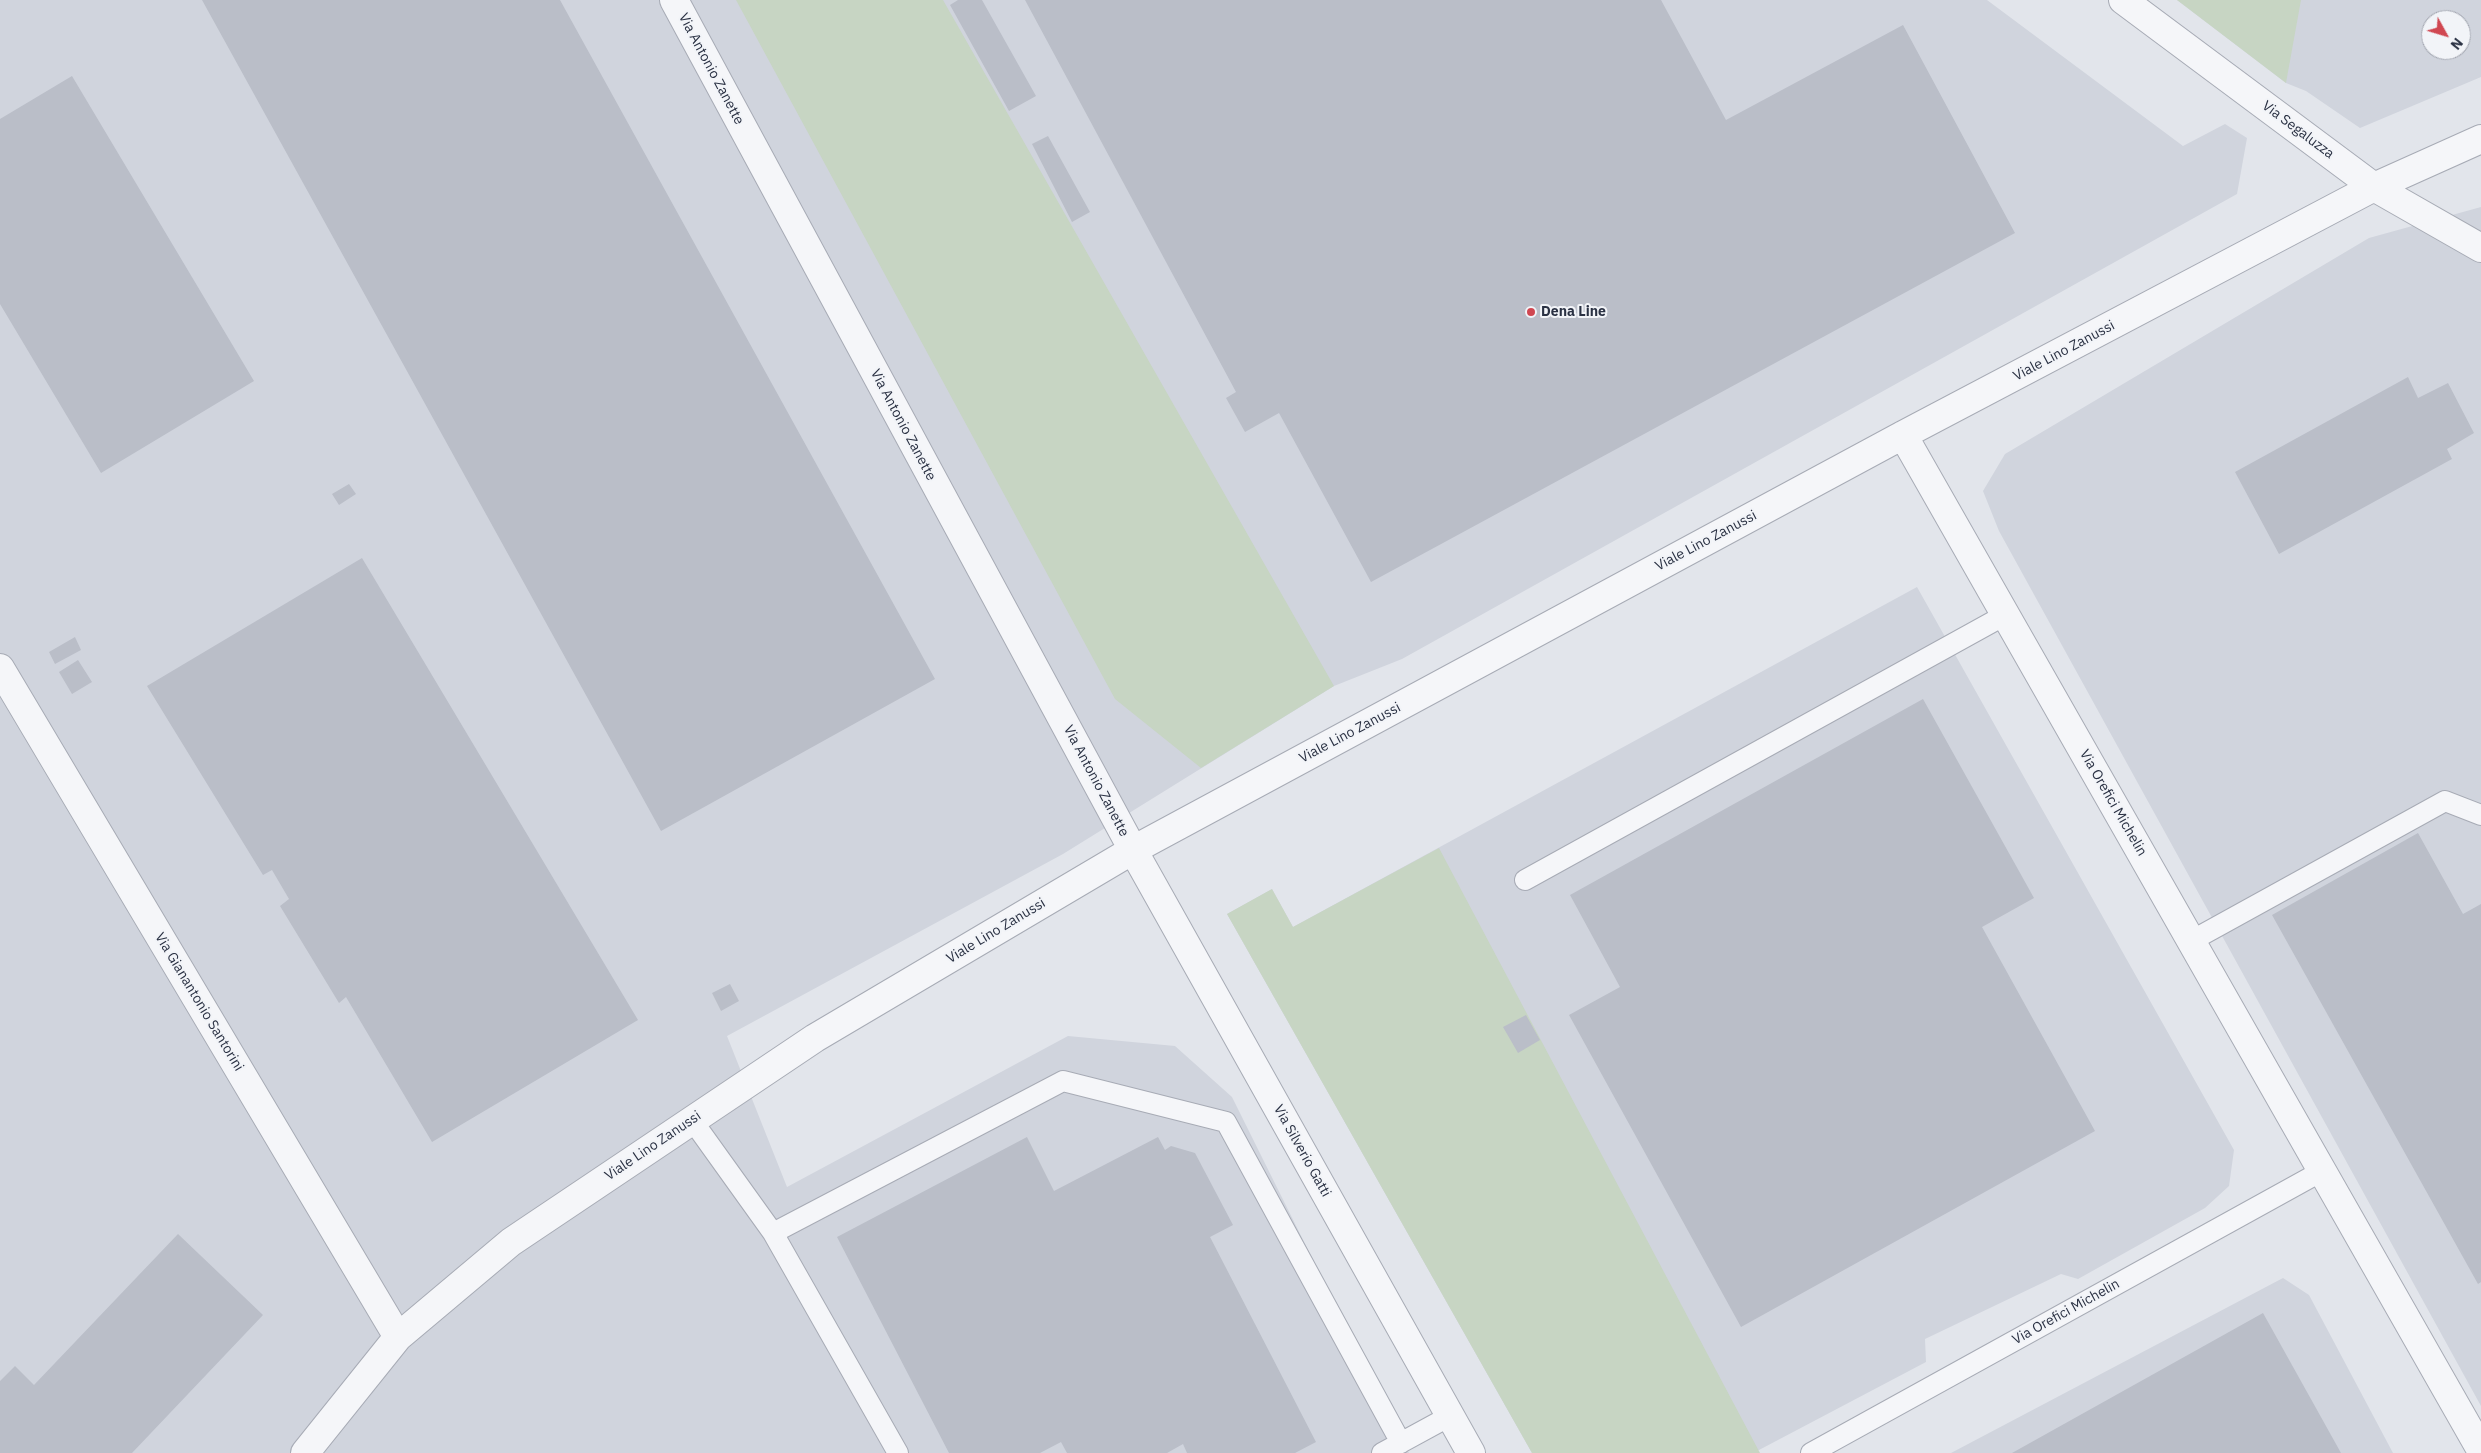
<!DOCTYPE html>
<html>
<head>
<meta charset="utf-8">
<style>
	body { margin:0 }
	#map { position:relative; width:2481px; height:1453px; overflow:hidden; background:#e2e5eb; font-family:"IBM Plex Sans",sans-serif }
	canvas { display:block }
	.north { position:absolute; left:2421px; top:10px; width:50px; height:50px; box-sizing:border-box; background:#f2f4f8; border:1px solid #a2a6b0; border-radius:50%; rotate:129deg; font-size:14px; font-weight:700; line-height:20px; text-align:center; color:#2a3143 }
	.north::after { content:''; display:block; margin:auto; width:18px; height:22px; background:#d04751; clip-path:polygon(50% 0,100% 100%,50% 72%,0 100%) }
</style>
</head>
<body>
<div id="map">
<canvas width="2481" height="1453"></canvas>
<div class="north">N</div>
</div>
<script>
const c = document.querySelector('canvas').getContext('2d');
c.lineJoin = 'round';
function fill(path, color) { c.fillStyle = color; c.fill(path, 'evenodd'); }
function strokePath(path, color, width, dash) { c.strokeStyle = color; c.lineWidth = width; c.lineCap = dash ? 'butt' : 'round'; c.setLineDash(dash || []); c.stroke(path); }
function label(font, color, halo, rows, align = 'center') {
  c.font = font + ' "IBM Plex Sans",sans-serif'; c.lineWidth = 4; c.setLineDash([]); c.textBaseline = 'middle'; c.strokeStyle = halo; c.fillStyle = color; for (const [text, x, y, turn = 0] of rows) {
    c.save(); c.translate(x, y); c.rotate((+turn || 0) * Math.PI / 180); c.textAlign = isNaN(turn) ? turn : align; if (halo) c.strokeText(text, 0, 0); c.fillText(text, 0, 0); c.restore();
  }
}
fill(new Path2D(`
	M0 0H1987L2183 146 2225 124 2247 138 2237 194 1402 659 1334 686 1063 854 727 1036 787 1187 1068 1036 1175 1046 1232 1097 1409 1453H0Z
	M2177 0H2481V77L2360 128 2306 91 2286 83ZM2431 20H2461V50H2431Z
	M2481 207V1406L1999 531 1983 491 2005 454 2369 238Z
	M1917 587 2234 1150 2229 1186 2205 1208 2078 1279 2061 1274 1925 1339 1926 1362 1759 1450 1532 1453 1227 914 1272 889 1293 927Z
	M2283 1278 2309 1295 2393 1453H1951Z`), '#d0d4dd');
fill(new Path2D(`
	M736 0H943L1334 686 1201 768 1115 699Z
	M2177 0H2301L2286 83Z
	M1439 848 1760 1453H1532L1227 914 1272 889 1293 927Z`), '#c7d5c3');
fill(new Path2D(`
	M202 0H560L935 679 661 831Z
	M958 0H982L1036 96 1009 111 950 5Z
	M1025 0H1661L1726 120 1903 25 2015 233 1371 582 1279 413 1245 432 1226 398 1236 392Z
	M72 76 254 381 101 473 0 304V119Z
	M1048 136 1090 212 1072 222 1032 144Z
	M2408 377 2418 398 2448 383 2474 433 2447 449 2452 459 2279 554 2235 472Z
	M349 484 356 494 339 505 332 494Z
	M362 558 638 1020 432 1142 346 997 339 1003 280 906 289 899 272 870 263 875 147 686Z
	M75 637 81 650 55 664 49 652Z
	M78 660 92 682 72 694 59 672Z
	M1923 699 2034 898 1982 927 2095 1131 1741 1327 1569 1015 1620 987 1570 895Z
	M2418 833 2463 914 2481 904V1282L2478 1284 2272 915Z
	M730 984 739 1001 721 1011 712 993Z
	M1526 1015 1540 1040 1518 1053 1503 1027Z
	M1027 1137 1054 1191 1158 1137 1165 1150 1171 1146 1195 1153 1233 1225 1210 1237 1316 1442 1295 1453H1187L1183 1444 1167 1453H1067L1061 1442 1040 1453H949L837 1237Z
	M178 1234 263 1315 132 1453H0V1381L15 1366 34 1385Z
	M2263 1313 2341 1453H2012Z`), '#babec8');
const lane = new Path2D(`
	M1525 880 2005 615
	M2191 941 2445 801 2481 815
	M692 1120 773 1233 898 1453
	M773 1233 1063 1081 1226 1122 1401 1443
	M1382 1453 1450 1416
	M1811 1453 2322 1171`);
const street = new Path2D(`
	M674 0 1133 850 1471 1453
	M2123 0 2374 187 2481 248
	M1903 435 2481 1450
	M0 668 398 1337
	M305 1453 398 1337 511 1242 815 1038 1133 850 1903 435 2374 187 2481 139`);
strokePath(lane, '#a7abb5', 22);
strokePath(street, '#a7abb5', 30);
strokePath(lane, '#f5f6f9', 20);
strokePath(street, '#f5f6f9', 28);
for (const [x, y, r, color] of [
	[1531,312,5,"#d04751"]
]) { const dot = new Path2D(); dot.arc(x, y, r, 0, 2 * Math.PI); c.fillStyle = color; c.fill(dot); strokePath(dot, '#f2f4f8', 2); }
label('14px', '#2a3143', '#f2f4f8', [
	["Via Antonio Zanette",711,69,62],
	["Via Segaluzza",2298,130,37],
	["Viale Lino Zanussi",2064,351,-28],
	["Via Antonio Zanette",903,425,62],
	["Viale Lino Zanussi",1706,541,-28],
	["Viale Lino Zanussi",1350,733,-28],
	["Via Antonio Zanette",1096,781,62],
	["Via Orefici Michelin",2113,803,60],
	["Viale Lino Zanussi",996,931,-31],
	["Via Gianantonio Santorini",199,1002,59],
	["Viale Lino Zanussi",653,1146,-34],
	["Via Silverio Gatti",1302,1151,61],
	["Via Orefici Michelin",2066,1312,-29]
]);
label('bold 14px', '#2a3143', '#f2f4f8', [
	["Dena Line",1541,312]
], 'left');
</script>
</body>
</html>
